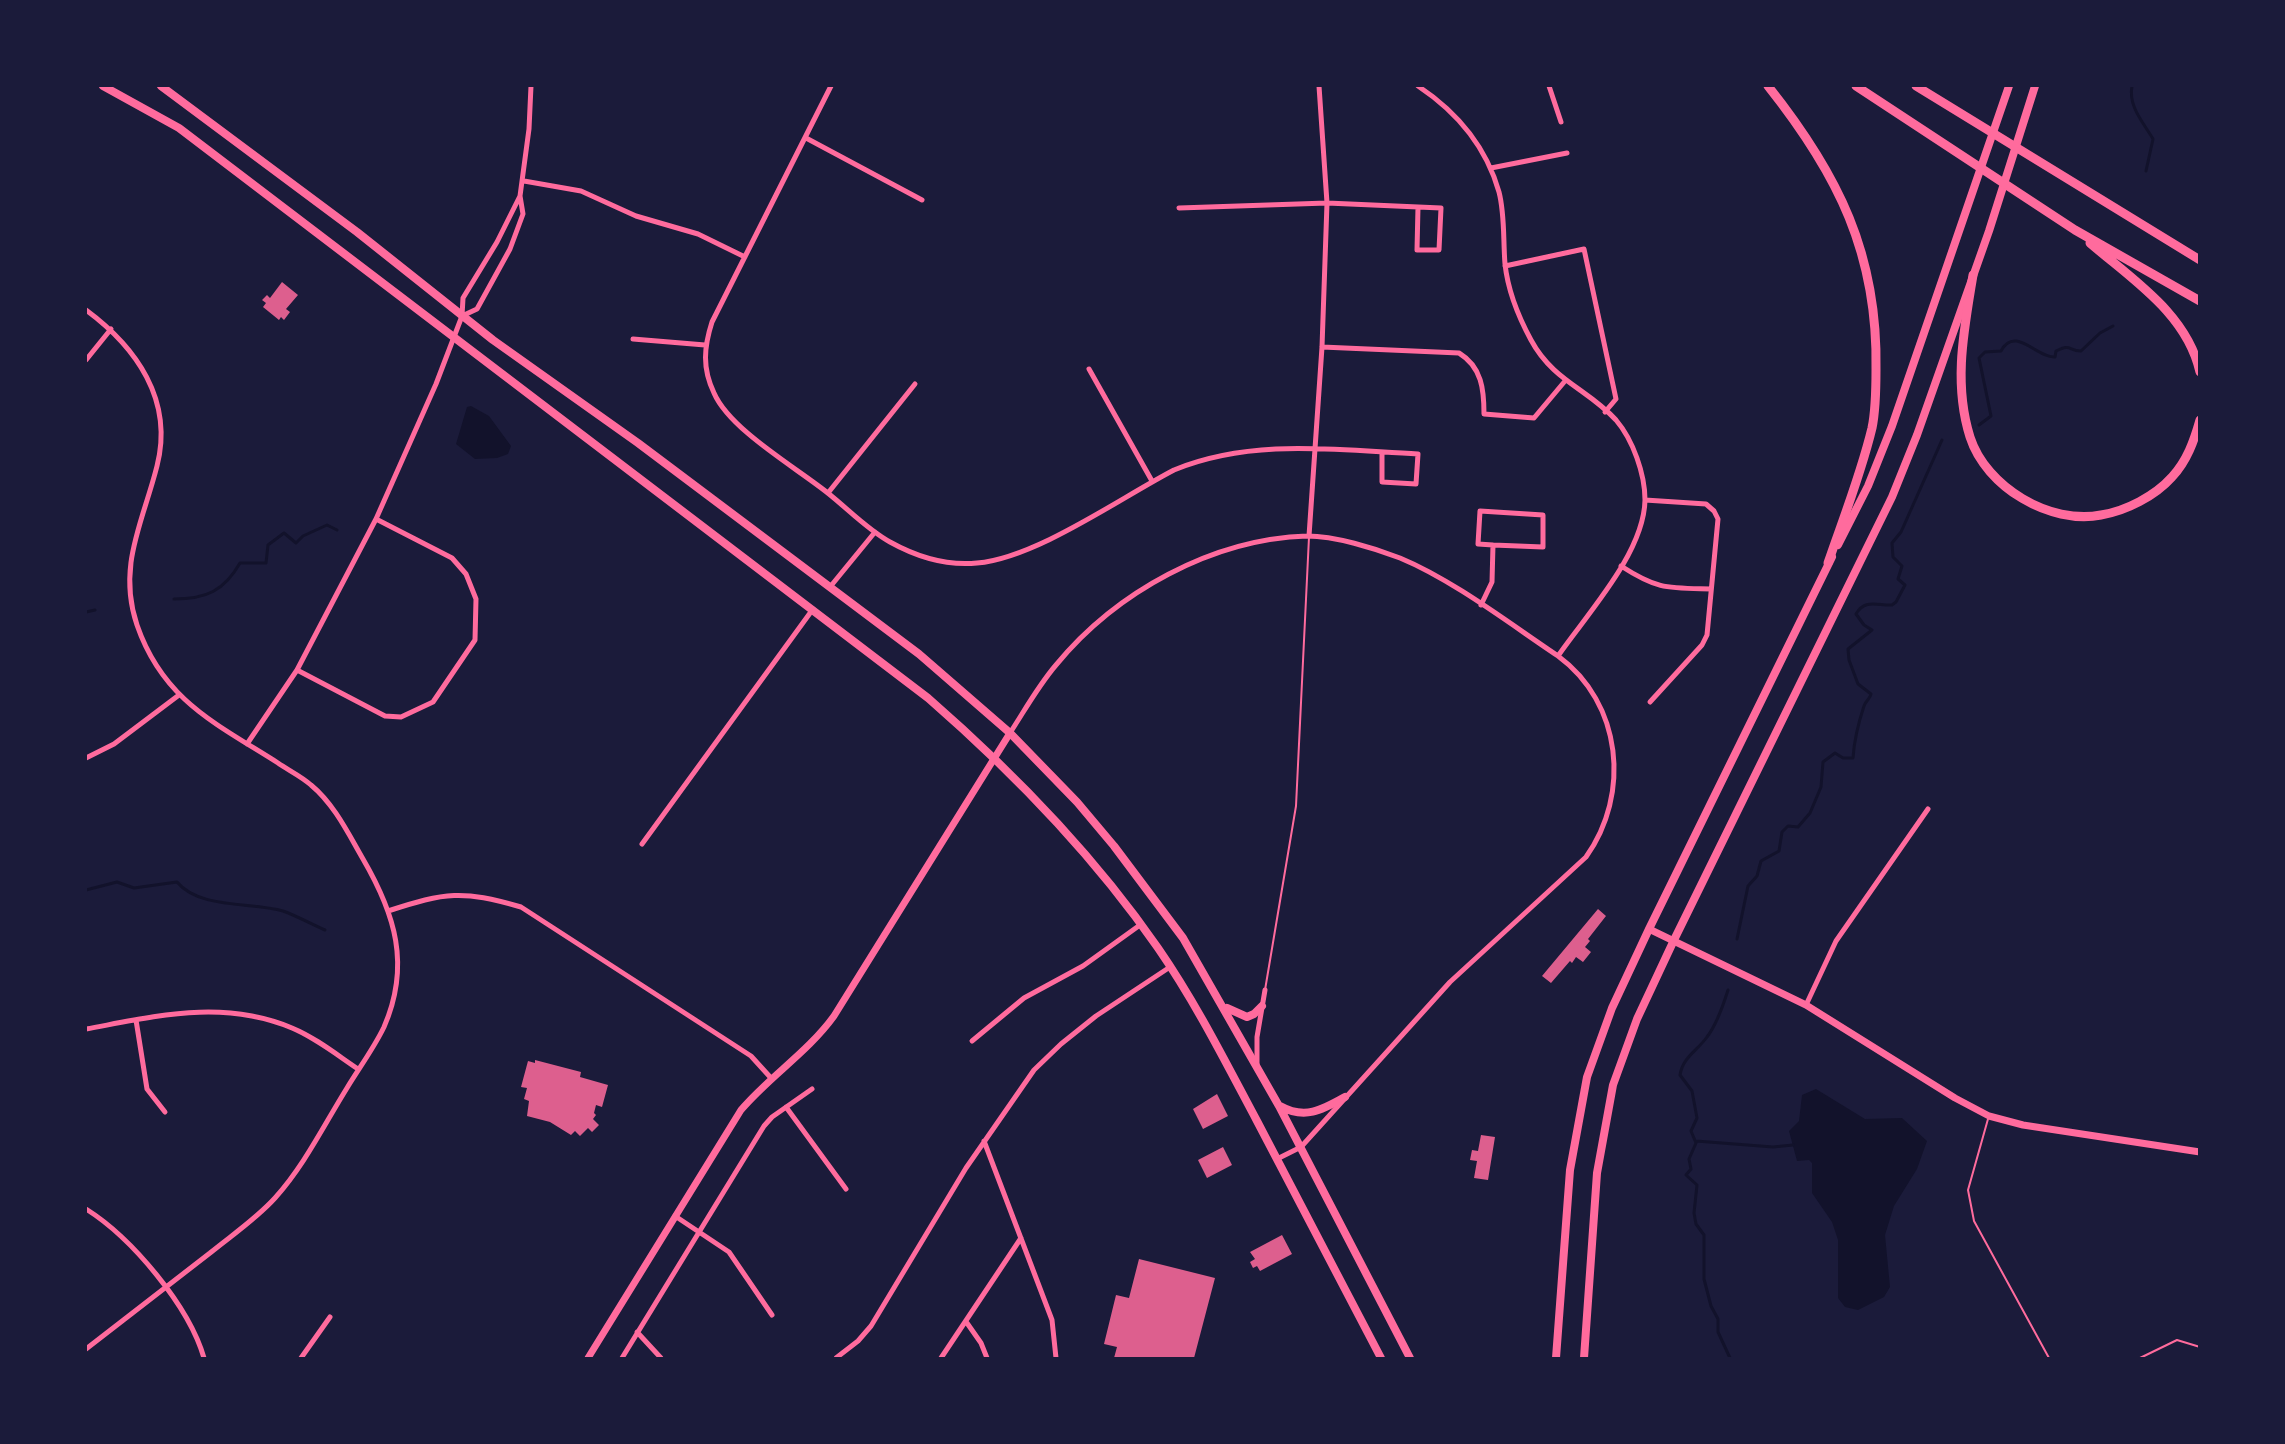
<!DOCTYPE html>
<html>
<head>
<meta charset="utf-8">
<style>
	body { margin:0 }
	#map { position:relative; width:2285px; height:1444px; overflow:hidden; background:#1b1b3a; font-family:"Times New Roman",serif }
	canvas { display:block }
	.frame { position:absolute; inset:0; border:87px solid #1b1b3a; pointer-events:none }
</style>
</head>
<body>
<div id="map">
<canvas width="2285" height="1444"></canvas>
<div class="frame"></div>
</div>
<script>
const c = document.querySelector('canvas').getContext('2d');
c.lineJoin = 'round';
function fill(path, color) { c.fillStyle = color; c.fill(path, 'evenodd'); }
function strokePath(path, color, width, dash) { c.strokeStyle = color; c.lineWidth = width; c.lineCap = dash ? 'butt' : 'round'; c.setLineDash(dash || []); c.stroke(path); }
fill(new Path2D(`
	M471 406 489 416 511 446 508 454 497 458 475 459 456 444 467 407Z
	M1816 1089 1865 1119 1902 1118 1927 1141 1917 1169 1894 1206 1885 1235 1890 1287 1884 1297 1858 1310 1845 1307 1838 1298V1240L1832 1222 1812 1193V1163L1809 1160 1797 1161 1789 1131 1799 1121 1802 1095Z`), '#12122b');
strokePath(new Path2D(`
	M2132 86C2128 106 2143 122 2153 139L2146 171
	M1979 425 1991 416 1979 358 1985 352 2001 351C2015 325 2037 358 2055 357L2056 351C2072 343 2068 351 2081 351L2100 333 2113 326
	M174 599C206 599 224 591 240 563H266L268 545 284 533 296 543 303 536 327 525 337 530
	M86 612 95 610
	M86 890 117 882 134 888 177 882C199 909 252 902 283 911 297 916 311 924 325 930
	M1737 939 1748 886 1757 876 1761 861 1779 851 1782 832 1788 826 1798 827 1810 813 1821 787 1823 762 1835 753 1843 758H1853C1854 743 1859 721 1864 706 1866 700 1870 699 1871 694L1858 684 1849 660 1848 649 1872 630 1864 625 1856 614C1865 598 1879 606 1892 605L1896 602 1905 585 1898 579 1902 566 1893 557 1892 543 1901 532 1942 440
	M1728 990C1723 1006 1717 1024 1707 1037 1697 1051 1683 1057 1680 1075L1692 1091 1697 1118 1691 1131 1696 1143 1689 1159 1691 1169 1686 1175 1697 1185 1694 1213 1696 1224 1704 1235V1279L1711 1306 1718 1319V1332L1730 1358
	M1696 1141 1773 1147 1793 1145`), '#12122b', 3);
fill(new Path2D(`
	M282 282 298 295 286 309 290 312 284 320 281 317 279 320 263 307 266 303 262 300 267 295 270 298Z
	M1598 909 1606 916 1588 939 1590 941 1585 947 1591 952 1583 962 1576 957 1572 963 1570 961 1551 983 1542 976Z
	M535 1060 581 1072 580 1077 608 1085 602 1107 596 1105 594 1113 596 1115 593 1119 599 1125 592 1132 588 1128 580 1136 575 1131 571 1135 550 1122 527 1116 529 1101 524 1099 527 1088 521 1087 528 1061 535 1063Z
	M1217 1094 1228 1116 1203 1129 1193 1109Z
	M1481 1135 1495 1137 1488 1180 1474 1178 1477 1161 1470 1160 1472 1150 1478 1151Z
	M1223 1147 1232 1165 1207 1178 1198 1160Z
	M1282 1235 1292 1254 1260 1271 1257 1266 1253 1268 1250 1262 1255 1259 1250 1252Z
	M1139 1259 1215 1278 1194 1358H1114L1117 1347 1104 1344 1116 1295 1129 1298Z`), '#dd5f8e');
strokePath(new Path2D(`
	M1265 990 1296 806 1309 537
	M1988 1119 1968 1190 1974 1221 2049 1358
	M2140 1358 2177 1340 2200 1347`), '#ff6b9d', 2);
strokePath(new Path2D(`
	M831 86 712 322C704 347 702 368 714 393 730 430 797 468 829 494 849 510 868 530 890 542 917 557 946 566 977 563 1036 558 1120 498 1174 470 1252 438 1336 450 1418 454L1416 484 1382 482V452
	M1418 86C1457 112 1486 146 1499 192 1505 215 1503 240 1505 264 1508 292 1518 316 1531 340 1553 381 1588 389 1616 420 1633 440 1645 474 1645 500 1644 553 1587 614 1558 656
	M1549 86 1561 122
	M806 138 922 200
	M1491 168 1567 153
	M524 181 581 191 636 216 698 234 745 257
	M1179 208 1327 203 1441 208 1439 250H1417L1418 207
	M1505 266 1584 249 1616 399 1605 412
	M86 310C136 347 174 400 157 466 143 522 117 566 137 625 163 700 215 723 278 763 288 770 301 776 311 785 334 804 348 833 363 859 395 914 411 965 384 1027 374 1048 359 1068 347 1088 324 1125 304 1166 275 1198 256 1219 232 1235 210 1253 169 1285 127 1317 86 1349
	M462 316 477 309 510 249 523 214 520 196
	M633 339 705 345
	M1322 347 1459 353C1482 367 1484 390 1484 414L1534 418 1565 381
	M86 360 111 329
	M1089 369 1152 481
	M828 493 915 384
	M1645 500 1706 504 1714 511 1718 519 1707 635 1702 645 1650 702
	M1309 536 1322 347 1327 203 1319 86
	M1621 566C1658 590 1668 588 1711 589
	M830 587 875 532
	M1481 605 1492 582 1493 545 1478 544 1480 511 1543 515V547L1493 545
	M297 670 385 716 401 717 433 702 475 640 476 599 466 574 452 558 376 519
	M1010 733C1025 710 1038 686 1056 665 1116 592 1212 539 1307 536 1335 536 1374 548 1400 558 1453 580 1510 624 1558 656 1622 703 1631 794 1586 857L1450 982 1301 1147 1277 1159
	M247 744 297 670 376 519 436 384 462 316 463 298 497 242 520 196 529 129 531 86
	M86 758 114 744 179 695
	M642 844 813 609
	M388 911C446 892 462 890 521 907L751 1056 771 1078
	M1806 1005 1836 941 1928 809
	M136 1020 147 1089 165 1112
	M86 1029C157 1016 222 999 292 1028 316 1038 337 1055 358 1069
	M972 1041 1024 998 1083 966 1140 925
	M1257 1064V1037L1265 990
	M786 1107 846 1189
	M984 1141 1052 1320 1056 1358
	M86 1209C132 1238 189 1306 204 1358
	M675 1216 729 1252 772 1315
	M967 1323 981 1343 987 1358
	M637 1332 661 1358
	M301 1358 330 1317
	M622 1358 764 1126 772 1117 812 1089
	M836 1358 858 1341 871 1326 966 1168 1034 1070 1061 1044 1096 1016 1170 967
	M941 1358 1021 1238`), '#ff6b9d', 5);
strokePath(new Path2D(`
	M1649 929 1806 1005 1955 1098 1989 1116 2023 1125 2200 1152
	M588 1358 741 1110C770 1076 808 1052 834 1016L1010 733`), '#ff6b9d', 7);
strokePath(new Path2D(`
	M103 86 179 128 928 698C1014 773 1093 854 1158 948 1196 1003 1226 1063 1257 1121 1298 1200 1340 1279 1381 1358
	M161 86 357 232 493 340 638 443 919 654 1010 733 1077 802 1114 846 1183 938 1279 1106 1410 1358
	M1838 545 1868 486 1892 426 2009 86
	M1227 1008 1247 1017 1254 1014 1262 1006
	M1280 1106C1305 1120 1322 1110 1345 1097
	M1556 1358 1570 1170 1587 1077 1612 1008 1649 929 1832 557
	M1584 1358 1597 1173 1613 1085 1637 1019 1674 940 1892 497 1917 435 1989 231 2035 86`), '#ff6b9d', 8);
strokePath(new Path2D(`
	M1768 86C1838 174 1878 254 1876 369 1876 389 1876 409 1872 428 1861 474 1843 519 1828 563
	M1856 86 2075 230 2200 301
	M1916 86 2200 260
	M2090 243C2133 280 2187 314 2200 372
	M1973 275C1964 330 1953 383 1970 437 1986 487 2050 525 2101 515 2126 511 2155 496 2172 477 2187 461 2194 441 2200 420`), '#ff6b9d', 9);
</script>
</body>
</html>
